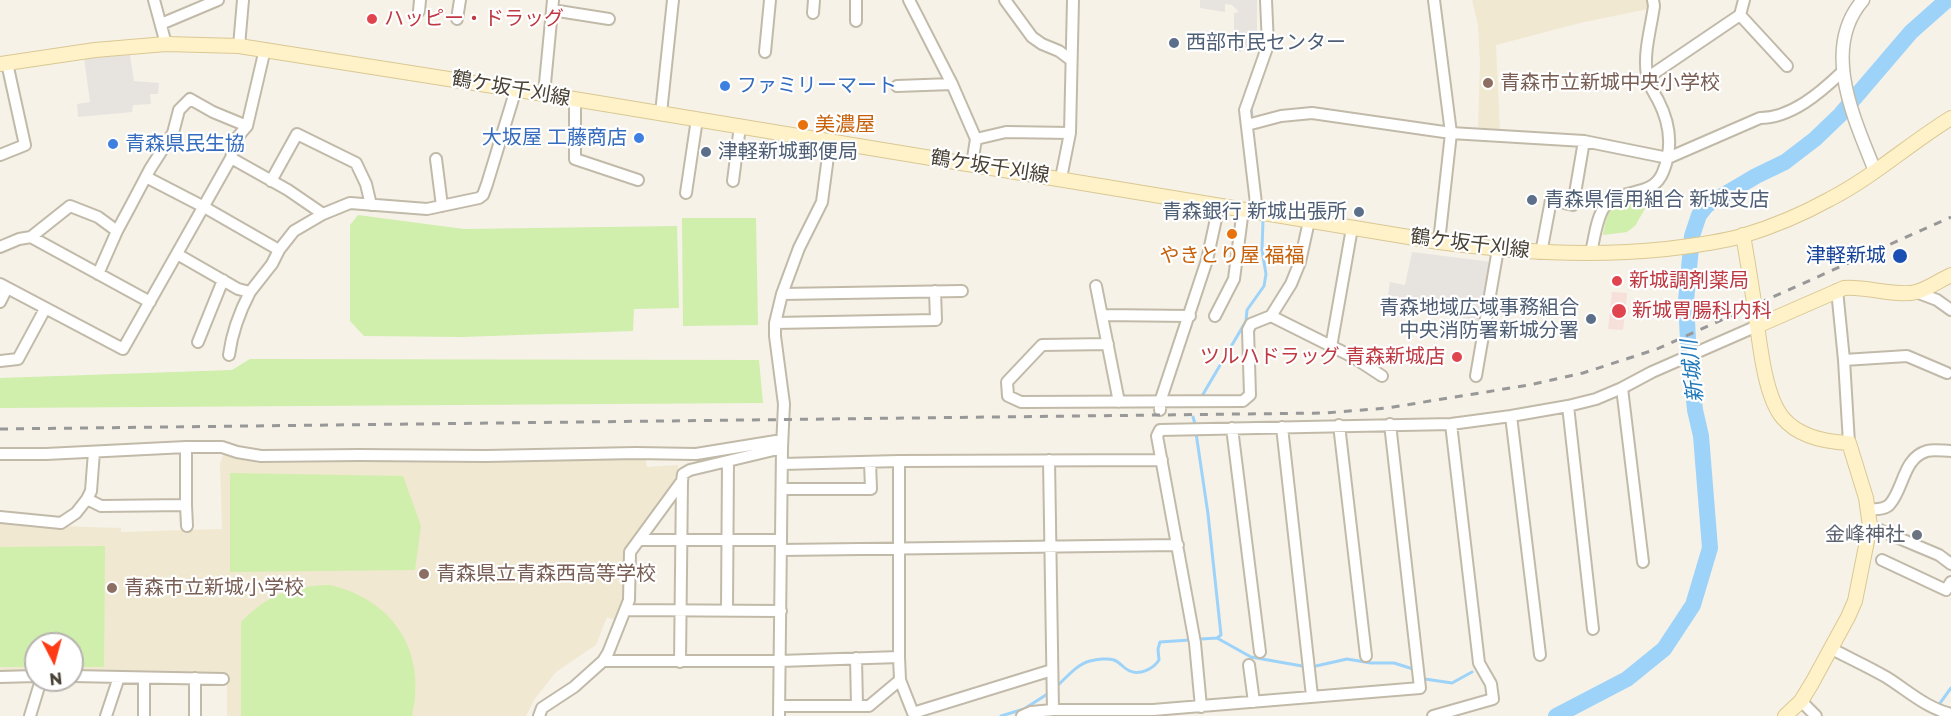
<!DOCTYPE html>
<html>
<head>
<meta charset="utf-8">
<style>
	body { margin:0 }
	#map { position:relative; width:1951px; height:716px; overflow:hidden; background:#f6f2e8; font-family:Montserrat,sans-serif }
	canvas { display:block }
	.north { position:absolute; left:24px; top:632px; width:60px; height:60px; box-sizing:border-box; background:#fff; border:2px solid #b7b3af; border-radius:50%; rotate:174deg; font-size:16px; font-weight:700; line-height:24px; text-align:center; color:#4a4236 }
	.north::after { content:''; display:block; margin:auto; width:21px; height:27px; background:#ff3b16; clip-path:polygon(50% 0,100% 100%,50% 72%,0 100%) }
</style>
</head>
<body>
<div id="map">
<canvas width="1951" height="716"></canvas>
<div class="north">N</div>
</div>
<script>
const c = document.querySelector('canvas').getContext('2d');
c.lineJoin = 'round';
function fill(path, color) { c.fillStyle = color; c.fill(path, 'evenodd'); }
function strokePath(path, color, width, dash) { c.strokeStyle = color; c.lineWidth = width; c.lineCap = dash ? 'butt' : 'round'; c.setLineDash(dash || []); c.stroke(path); }
function label(font, color, halo, rows, align = 'center') {
  c.font = font + ' Montserrat,"Noto Sans JP",sans-serif'; c.lineWidth = 4.5; c.setLineDash([]); c.textBaseline = 'middle'; c.strokeStyle = halo; c.fillStyle = color; for (const [text, x, y, turn = 0] of rows) {
    c.save(); c.translate(x, y); c.rotate((+turn || 0) * Math.PI / 180); c.textAlign = isNaN(turn) ? turn : align; if (halo) c.strokeText(text, 0, 0); c.fillText(text, 0, 0); c.restore();
  }
}
fill(new Path2D(`
	M1472 0H1647L1648 6V9L1580 23 1496 45 1500 131 1478 127 1480 63 1478 25Z
	M224 453 257 463 645 457 647 467 678 465V478L627 550 623 598 615 620 607 617 596 645 556 672 534 700 526 716H227V676L72 674V644H36V674L0 673V524L121 528V532L222 529 220 464Z`), '#f0e8d0');
fill(new Path2D(`
	M1612 292 1627 293 1626 307 1629 308 1628 314H1625L1623 330 1608 329Z`), '#f7dfda');
fill(new Path2D(`
	M1654 193 1635 226 1627 232 1603 235C1611 191 1619 205 1654 193Z
	M358 215 464 229 677 226 679 308 634 309 633 331 462 337 364 336 350 321V225Z
	M682 218H756L758 325 683 326Z
	M250 359 759 360 763 403 0 408V378L232 370Z
	M230 473 403 476 421 526 415 570 230 572Z
	M105 546 104 667H72V644H36V667H0V547Z
	M330 585C394 600 427 652 412 716H241V622C269 594 291 586 330 585Z`), '#d0eeac');
fill(new Path2D(`
	M1186 0H1257V48H1241V52H1234V13L1239 12 1232 5 1225 4V12L1200 8V0Z
	M130 55 134 81 159 83 158 94H150L151 104 133 105 132 112 78 117 77 104 90 102 84 58Z
	M1412 252 1492 262 1481 321 1386 306 1390 282 1405 285Z`), '#e7e4e0');
strokePath(new Path2D(`
	M1252 118 1251 108 1255 98
	M1202 396 1246 321 1247 310 1264 286 1266 274 1262 250 1263 220
	M1193 417 1195 424
	M1196 433 1208 514 1221 635 1217 638 1201 639
	M1217 638 1251 657 1302 666
	M1316 666 1347 659 1371 663H1394L1413 669
	M1425 679 1452 683 1472 672
	M1056 687C1066 678 1077 664 1090 661 1097 659 1108 658 1114 660 1120 662 1124 669 1130 671 1140 676 1154 668 1159 660L1158 649 1160 642 1190 640
	M1938 706 1951 688
	M1001 716 1024 709 1049 693`), '#9ed3f9', 3);
strokePath(new Path2D(`
	M1556 716 1627 679 1664 649 1693 605 1710 548 1701 436 1695 410 1688 340 1686 301 1692 236 1699 215 1707 205 1756 176 1785 162 1815 139 1840 115 1911 32 1947 0`), '#9ed3f9', 16);
const minor = new Path2D(`
	M154 0 166 44
	M909 0 952 84 976 139 972 164
	M1005 0 1032 37 1042 44 1059 51 1071 60
	M1434 0 1451 133 1439 242
	M552 10 609 19
	M419 11 420 0
	M813 13 814 0
	M1740 15 1787 66
	M457 19 460 0
	M856 21V0
	M161 24 218 0
	M239 46 243 0
	M765 52 770 0
	M1647 78 1740 15 1744 0
	M897 86 952 84
	M544 94 553 0
	M575 100V159L638 180
	M661 113 673 0
	M1247 125 1281 116 1312 113 1451 133 1584 141 1668 158 1760 118C1791 118 1820 93 1842 72
	M976 139 1006 132 1070 133
	M0 155 25 145 7 63
	M231 158 288 190 323 214
	M436 159 442 206
	M146 177 204 207 279 250
	M1061 178 1070 133 1073 0
	M271 181 297 134 356 163 366 184 371 205
	M733 181 740 126
	M686 193 697 119
	M1257 212 1245 110 1268 45 1266 0
	M31 237 150 302
	M0 247 19 239 31 237 70 206 98 217 117 231
	M1541 253 1551 200 1573 205 1584 141
	M1591 253C1594 240 1597 214 1606 205 1623 187 1653 198 1663 172 1673 148 1670 123 1658 100 1654 93 1648 84 1647 75 1643 54 1651 28 1654 6L1653 0
	M177 254 238 289 250 292 272 264 279 250 294 231 323 214 350 203 427 209 479 198 483 195 487 184 516 89
	M98 274 117 231 131 205 150 169 173 133 179 110 190 99 213 112 247 126
	M0 284 123 349 231 158 235 140 247 126 265 49
	M1096 286 1119 402
	M1837 290 1844 360 1849 443
	M1916 292 1937 300 1951 310
	M782 294 962 291
	M0 302 7 288
	M1102 315 1190 316
	M1215 316 1234 279 1243 209
	M1271 316 1353 357 1382 376
	M775 323 936 320 935 291
	M198 342 223 280
	M1108 344 1042 345 1007 382 1008 396 1021 402 1243 401 1250 395 1248 330 1251 324 1271 316 1291 284 1300 262 1309 221
	M1331 347 1352 228
	M229 355C232 332 239 313 250 292
	M1844 360 1907 356 1947 373
	M0 361 18 359 45 309
	M1476 376 1498 249
	M1622 388 1643 562
	M1568 406 1593 629
	M1160 410V402L1207 260 1219 205
	M1511 416 1540 655
	M1339 425 1366 656
	M1282 427 1312 696
	M1232 428 1260 652
	M0 454H46L186 447H222L237 452 261 456 359 455 486 456 636 453 696 454 782 440
	M1049 460 1053 710
	M782 464 899 461 1162 460
	M782 489H871L870 462
	M87 499 91 491 94 452
	M186 505 187 526
	M1868 510C1875 509 1885 510 1890 504 1904 488 1903 458 1927 451 1934 449 1944 451 1951 451
	M0 517 61 523 76 513 87 499 101 506 186 505V447
	M1870 526 1939 555 1951 564
	M639 540H781
	M781 550 1178 545
	M1882 560 1946 590 1951 582
	M727 609 728 461
	M625 610 781 611
	M1832 649C1849 658 1869 667 1886 677 1907 690 1926 708 1951 714
	M856 658 857 706
	M603 661H780L899 657V461
	M680 662 682 481 683 474 690 470 782 448
	M1249 665 1254 702
	M72 676 223 679
	M0 677 36 676
	M900 680 913 713 1052 670
	M1801 701 1816 716
	M780 706H869L900 680 899 657
	M1201 707 1195 643 1157 436 1160 430 1451 424 1511 416 1568 406 1596 399 1622 388 1652 372 1757 326
	M30 716 41 680
	M106 716 119 677
	M144 716V678
	M195 716V678
	M539 716 542 708 574 687 603 661 608 653 629 600 630 552 682 481
	M779 716 782 448 784 404 775 336V323L782 294 799 248 822 202 830 141
	M1022 716 1031 712 1053 710H1153L1420 688 1390 424
	M1433 716 1493 699 1491 684 1479 663 1451 424`);
const tertiary = new Path2D(`
	M1863 0C1820 49 1855 120 1875 171`);
const secondary = new Path2D(`
	M0 64 95 50 166 44 239 46 544 94 1439 242C1516 252 1588 257 1666 249 1691 246 1717 243 1742 236 1772 227 1803 214 1830 199 1873 177 1910 143 1951 118
	M1743 235C1747 258 1751 281 1754 303 1759 334 1763 395 1783 418 1799 437 1826 442 1849 443L1866 498 1870 526 1855 601 1848 617 1812 683 1801 701 1785 716
	M1757 326 1844 288C1866 286 1897 297 1916 292 1928 289 1940 280 1951 275`);
strokePath(minor, '#c2baa9', 14);
strokePath(tertiary, '#c2baa9', 15);
strokePath(secondary, '#dac893', 16);
strokePath(minor, '#fff', 10);
strokePath(tertiary, '#fff', 12);
strokePath(secondary, '#fff2c9', 14);
strokePath(new Path2D(`
	M0 429 1325 413 1387 408 1529 385 1583 373 1657 349 1951 217`), '#989898', 3, [8, 8]);
for (const [x, y, r, color] of [
	[372,19,6,"#e0444e"],
	[1174,43,6,"#5c6f8a"],
	[1488,83,6,"#8d6e63"],
	[725,86,6,"#3f7fe0"],
	[803,125,6,"#e8710a"],
	[639,138,6,"#3f7fe0"],
	[113,144,6,"#3f7fe0"],
	[706,152,6,"#5c6f8a"],
	[1532,200,6,"#5c6f8a"],
	[1359,212,6,"#5c6f8a"],
	[1232,234,6,"#e8710a"],
	[1900,256,8,"#1a4fb4"],
	[1617,281,6,"#e0444e"],
	[1619,311,8,"#e0444e"],
	[1591,319,6,"#5c6f8a"],
	[1457,357,6,"#e0444e"],
	[1917,535,6,"#6b7280"],
	[424,574,6,"#8d6e63"],
	[112,588,6,"#8d6e63"]
]) { const dot = new Path2D(); dot.arc(x, y, r, 0, 2 * Math.PI); c.fillStyle = color; c.fill(dot); strokePath(dot, '#fff', 2); }
label('20px', '#be3a42', '#fff', [
	["ハッピー・ドラッグ",384,19],
	["新城調剤薬局",1629,281],
	["新城胃腸科内科",1632,311],
	["ツルハドラッグ 青森新城店",1445,357,"right"]
], 'left');
label('20px', '#4e5e75', '#fff', [
	["西部市民センター",1186,43],
	["津軽新城郵便局",718,152],
	["青森県信用組合 新城支店",1544,200],
	["青森銀行 新城出張所",1347,212,"right"],
	["青森地域広域事務組合",1579,308,"right"],
	["中央消防署新城分署",1579,331,"right"]
], 'left');
label('20px', '#785e54', '#fff', [
	["青森市立新城中央小学校",1500,83],
	["青森県立青森西高等学校",436,574],
	["青森市立新城小学校",124,588]
], 'left');
label('20px', '#366cbe', '#fff', [
	["ファミリーマート",737,86],
	["大坂屋 工藤商店",627,138,"right"],
	["青森県民生協",125,144]
], 'left');
label('20px', '#4a4236', '#fff', [
	["鶴ケ坂千刈線",511,89,10],
	["鶴ケ坂千刈線",990,167,9],
	["鶴ケ坂千刈線",1470,244,7]
]);
label('20px', '#c56008', '#fff', [
	["美濃屋",815,125],
	["やきとり屋 福福",1232,256,"center"]
], 'left');
label('20px', '#164399', '#fff', [
	["津軽新城",1886,256]
], 'right');
label('20px', '#5b616d', '#fff', [
	["金峰神社",1905,535]
], 'right');
label('italic 21px', '#2079bb', '#fff', [
	["新城川",1693,371,-96]
]);
</script>
</body>
</html>
